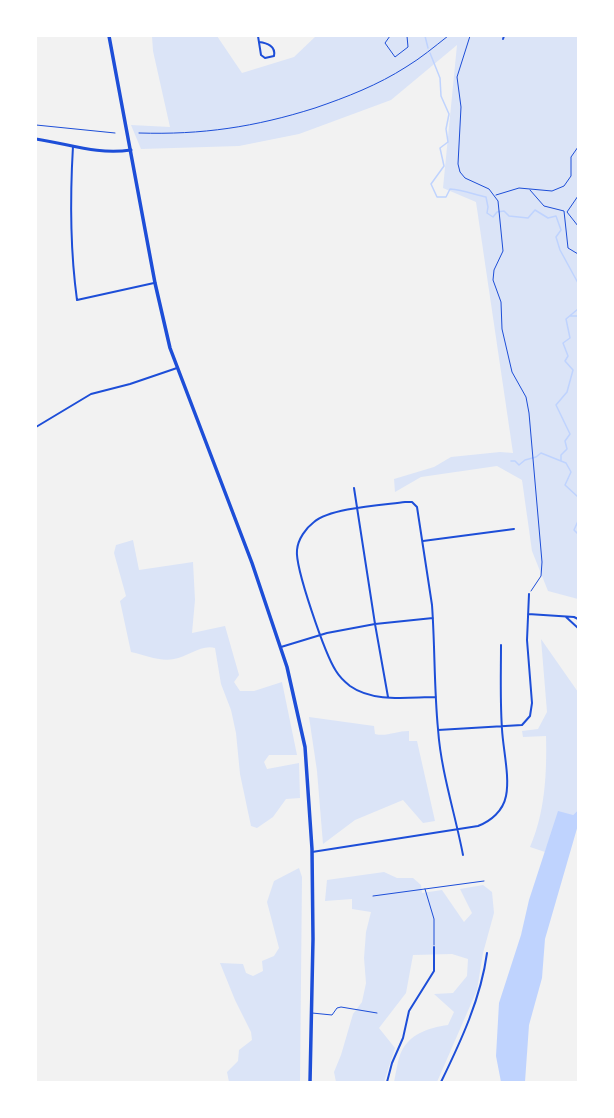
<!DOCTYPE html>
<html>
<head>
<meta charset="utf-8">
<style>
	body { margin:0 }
	#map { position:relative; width:614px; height:1118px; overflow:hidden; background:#f2f2f2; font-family:"Public Sans",sans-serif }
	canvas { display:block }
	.frame { position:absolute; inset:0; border:37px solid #fff; pointer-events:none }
</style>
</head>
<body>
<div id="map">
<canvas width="614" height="1118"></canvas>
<div class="frame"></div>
</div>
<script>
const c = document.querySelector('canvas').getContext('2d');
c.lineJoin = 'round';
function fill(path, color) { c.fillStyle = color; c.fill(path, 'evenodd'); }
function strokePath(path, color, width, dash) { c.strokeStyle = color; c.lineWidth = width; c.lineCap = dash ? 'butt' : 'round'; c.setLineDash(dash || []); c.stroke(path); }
fill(new Path2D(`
	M152 36H217L242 73 294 57 316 36H578V599L548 591 532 551 522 480 497 466 421 477 395 492 394 479 434 467 451 457 500 452 513 453 476 202 443 188 457 45 391 100 299 134 239 146 141 149 131 125 170 127 153 51Z
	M133 540 139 570 193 562 195 600 192 633 225 626 239 675 234 682 240 691H254L282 682 297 755H269L264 762 267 769 299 763 300 798 286 799 273 817 257 828 251 826 240 774 236 733 231 710 221 684 215 648C202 644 187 657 174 659 160 662 145 655 131 652L120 601 126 596 114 553 116 545Z
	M541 639 578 692V810L550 838 545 852 530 847C545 813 547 773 546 736L523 737 522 731 538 729 547 712Z
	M309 717 374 726 375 734C386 737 396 731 409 731V741H417L435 821 423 823 403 800 355 820 323 844 317 771Z
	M299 868 302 877 300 1082H229L227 1072 238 1061 239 1050 252 1040 251 1032 235 1000 220 963 243 964 246 973 253 976 263 971 262 961 274 956 279 948 267 902 274 881Z
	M384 872 397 878H413L421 885 422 893 442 890 464 922 472 913 460 889 483 885 492 892 494 913 483 953 477 990 437 1082H394C396 1073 397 1063 400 1055 408 1034 428 1028 448 1025L454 1012 434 994 453 993 467 976 468 959 452 954 413 955 406 993 379 1028 395 1048 384 1082H336L334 1072 341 1055 353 1014 362 1002 366 983 364 958 366 932 371 912 352 909V899L325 901 327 880Z`), '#dbe4f7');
fill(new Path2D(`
	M578 810V825L545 939 542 978 529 1025 525 1082H501L496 1056 499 1003 521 935 529 900 558 811 573 815Z`), '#bfd3fe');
strokePath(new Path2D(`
	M425 36 428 48
	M430 53 440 78 441 96 449 114 446 129 448 142 440 148 444 166 431 184 437 197H446L450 189C463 190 473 194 486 197L488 207 487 213 493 217 497 212 504 211 509 216 528 218 535 210 548 218 556 216 561 230 556 237 560 250 578 283
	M578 309 566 319 570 338 563 343 568 356 565 361 573 370 567 392 556 405 570 434 565 441 567 449 561 455V461L566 463 571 472 565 485 578 497
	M570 316H578
	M511 461H515L519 465 525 460 536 457 541 453 561 461
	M578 521 574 530 578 534`), '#bfd3fe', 1.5);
strokePath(new Path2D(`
	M390 36 385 43 395 57 408 47 407 36
	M470 36 457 77 461 107 458 164 460 172 465 178 489 189 498 201 503 251 494 270 493 280 501 302 502 329 512 372 526 397 529 413 542 562 541 576 531 591
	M36 125 115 133
	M139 133C202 135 255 127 315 108 347 97 378 85 406 67 421 58 434 47 448 36
	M530 190 544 206 564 211 568 248 578 254
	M496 195 519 188 552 191 564 186 571 176V157L578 147V143
	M578 196 567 212 578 226
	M425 889 434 919V945
	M373 896 484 881`), '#1d4ed8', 1);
strokePath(new Path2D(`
	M312 1013 332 1015 337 1008 341 1007 377 1013`), '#1d4ed8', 1);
strokePath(new Path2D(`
	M258 36 261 55 265 58 274 56C276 46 267 43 259 42
	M503 39 504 36
	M73 146C70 197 70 249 77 300L154 283
	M36 427 91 394 130 384 177 368
	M354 488 375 624 388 697
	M423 541 514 529
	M528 614 574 617 578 619
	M566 617 578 628
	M281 647 327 633 375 624 433 618
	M436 697C409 697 374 703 350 686 345 682 339 676 336 671 325 654 295 568 297 550 298 539 306 528 314 522 330 508 383 505 405 502H412L417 507 432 605C435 646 434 688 438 729 441 772 455 813 463 855
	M438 730 522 725 530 716 532 703 527 640 529 594
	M312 852 478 826C491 821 503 811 506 796 510 777 503 749 502 729 500 701 501 673 501 645
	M387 1082 392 1063 403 1038 409 1011 434 971V947
	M441 1082C461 1041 481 998 487 953`), '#1d4ed8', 2);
strokePath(new Path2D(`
	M36 139C70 144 96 155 131 150`), '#1d4ed8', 3);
strokePath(new Path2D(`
	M109 36 155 283 170 348 252 563 287 667 305 747 312 849 313 939 310 1082`), '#1d4ed8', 3.5);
</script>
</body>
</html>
